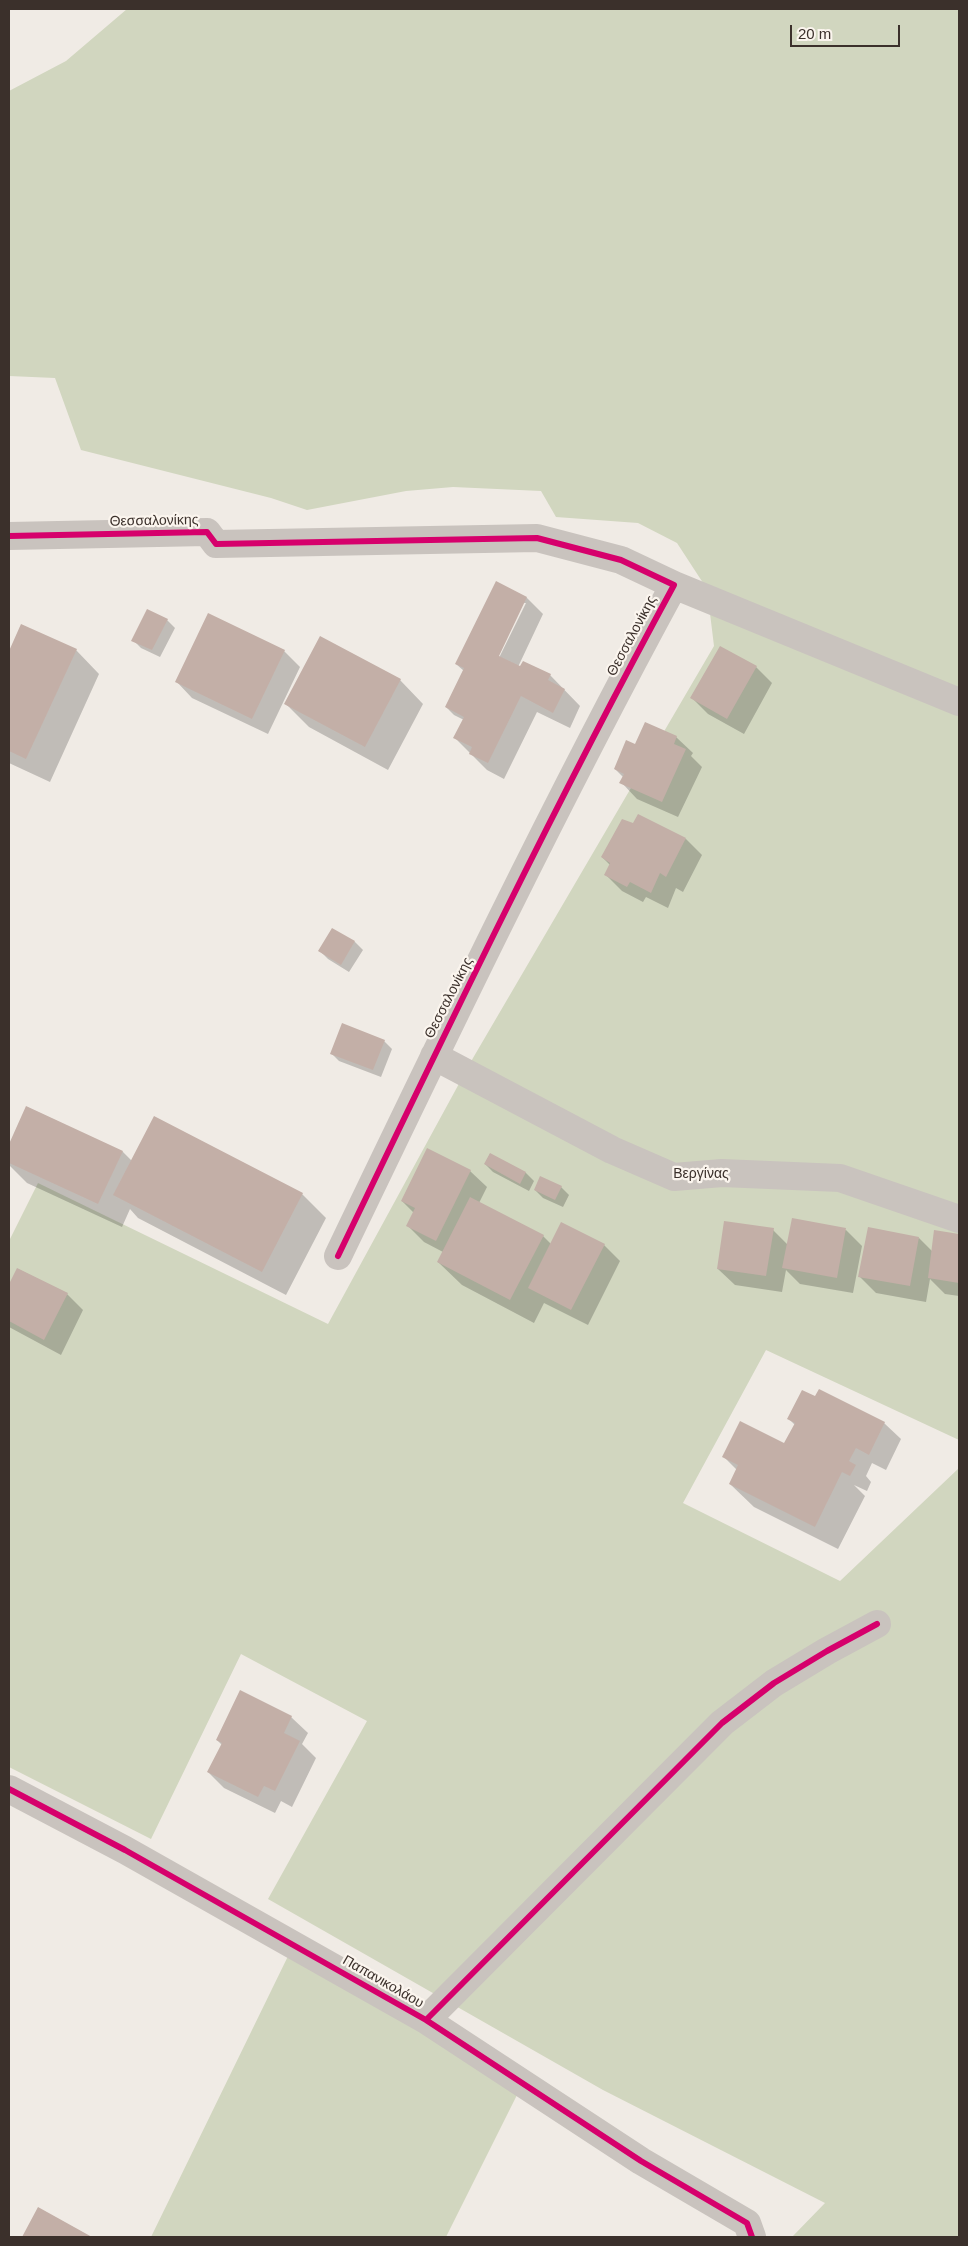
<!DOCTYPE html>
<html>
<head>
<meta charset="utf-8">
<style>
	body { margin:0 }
	#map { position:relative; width:968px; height:2246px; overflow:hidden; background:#f0ebe5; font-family:Arial,sans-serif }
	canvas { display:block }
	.frame { position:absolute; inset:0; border:10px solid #3b302b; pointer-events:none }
	.scale { position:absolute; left:790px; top:25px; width:110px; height:22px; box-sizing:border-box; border:2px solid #3b302b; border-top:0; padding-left:6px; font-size:15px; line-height:18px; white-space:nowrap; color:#3b302b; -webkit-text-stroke:4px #fbf5ee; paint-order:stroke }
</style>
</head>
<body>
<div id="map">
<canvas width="968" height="2246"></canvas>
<div class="frame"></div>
<div class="scale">20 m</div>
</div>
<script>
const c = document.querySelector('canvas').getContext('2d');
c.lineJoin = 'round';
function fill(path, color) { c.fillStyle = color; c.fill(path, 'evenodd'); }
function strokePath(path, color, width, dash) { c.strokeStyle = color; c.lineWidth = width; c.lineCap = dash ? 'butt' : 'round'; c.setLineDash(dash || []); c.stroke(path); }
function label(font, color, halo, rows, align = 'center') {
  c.font = font + ' Arial,sans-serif'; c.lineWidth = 4.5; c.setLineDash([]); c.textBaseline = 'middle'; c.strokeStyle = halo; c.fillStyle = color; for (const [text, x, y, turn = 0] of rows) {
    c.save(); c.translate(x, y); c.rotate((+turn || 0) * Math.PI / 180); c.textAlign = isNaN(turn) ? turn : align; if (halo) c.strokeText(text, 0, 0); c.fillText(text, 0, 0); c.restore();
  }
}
fill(new Path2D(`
	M127 9H959V1440L766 1350 683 1503 840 1581 959 1468V2237H792L825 2203 603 2090 268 1899 367 1721 241 1654 151 1839 9 1767V1241L38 1183 328 1324 473 1058 714 646 707 589 677 543 638 523 556 517 541 491 453 487 406 491 307 510 271 498 81 450 55 378 9 376V91L66 61Z
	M291 1950 519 2091 446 2237H151Z`), '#d1d6bf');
fill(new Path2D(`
	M496 583 527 598 543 614 518 667 550 675 580 706 570 728 537 712 504 779 487 770 455 738 464 720 454 715 446 707 464 671 456 664ZM523 603H526L497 662 495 661Z
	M167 620 175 628 160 657 141 648 133 640Z
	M22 625 76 650 99 674 50 782 9 763V654Z
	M284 651 300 667 268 734 192 698 176 681Z
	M756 667 772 683 744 734 708 714 692 698Z
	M400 680 423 704 388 770 309 727 286 704Z
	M676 737 693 753 691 756 702 767 678 817 637 799 621 782 623 777 615 769 636 746Z
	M686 839 702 855 683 892 676 888 668 908 646 897 643 902 622 891 606 875 610 865 602 857Z
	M333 930 355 942 363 950 349 972 328 959 320 951Z
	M384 1041 392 1049 381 1077 339 1061 331 1053Z
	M27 1107 123 1152 132 1161 302 1194 326 1218 286 1295 138 1218 130 1209 122 1227 27 1183 9 1165V1147Z
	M490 1154 526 1173 534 1181 529 1191 493 1172 485 1164Z
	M470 1171 487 1187 479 1203 543 1236 551 1244 604 1245 620 1261 588 1325 544 1303 534 1323 462 1285 438 1262 443 1252 424 1242 408 1226 414 1213 402 1201Z
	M561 1187 569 1195 563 1207 543 1198 535 1190Z
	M773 1230 788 1245 846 1230 862 1246 853 1293 800 1284 786 1270 782 1292 735 1285 718 1269Z
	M935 1232 959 1235V1296L945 1294 930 1279 926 1302 876 1293 860 1277 919 1238 933 1252Z
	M18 1269 67 1294 83 1310 61 1355 9 1327V1287Z
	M819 1390 884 1423 901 1439 886 1470 872 1463 866 1476 871 1482 867 1491 854 1485 865 1496 838 1549 754 1507 730 1484 737 1470 724 1457 789 1447 795 1425 788 1418 815 1398Z
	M291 1717 308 1733 302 1744 316 1758 292 1807 281 1801 275 1813 224 1788 208 1772 222 1745 217 1740Z
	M38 2209 89 2237H23Z`), '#0003');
fill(new Path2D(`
	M496 581 527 597 499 656 520 666 523 661 551 674 548 680 565 689 553 713 521 696 488 763 469 754 472 747 453 738 464 717 445 707 464 668 455 664Z
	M147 609 168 619 152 650 131 641Z
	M208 613 285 650 252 719 175 682Z
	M21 624 77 649 26 759 9 751V651Z
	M320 636 401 679 365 747 284 704Z
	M720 646 757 666 727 719 690 698Z
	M645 722 677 736 674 744 686 749 662 802 619 783 624 774 614 769 626 740 635 744Z
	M638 814 686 838 666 877 660 873 651 893 630 882 627 887 604 875 610 863 601 857 622 819 633 823Z
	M332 928 355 941 341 965 318 951Z
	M342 1023 385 1040 373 1070 330 1054Z
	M26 1106 123 1151 98 1204 9 1163V1144Z
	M154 1116 303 1193 262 1272 113 1195Z
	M427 1148 471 1170 436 1241 406 1226 415 1208 401 1201Z
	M490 1153 526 1172 520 1184 484 1164Z
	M540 1176 562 1186 555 1200 534 1190Z
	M470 1197 544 1235 510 1300 437 1262Z
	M792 1218 846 1228 837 1278 782 1268Z
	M724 1221 774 1228 766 1276 717 1269Z
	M561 1222 605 1244 571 1310 528 1288Z
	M868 1227 919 1237 910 1286 858 1277Z
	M934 1230 959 1234V1283L928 1278Z
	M17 1268 68 1293 44 1340 9 1321V1284Z
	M819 1389 885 1422 869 1455 856 1448 849 1461 856 1465 850 1476 842 1472 815 1527 729 1484 738 1465 722 1457 740 1421 784 1443 795 1423 787 1419 802 1390 815 1396Z
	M240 1690 292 1716 284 1733 300 1741 275 1791 264 1786 258 1797 207 1772 222 1743 216 1740Z
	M38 2207 92 2237H22Z`), '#c3afa7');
strokePath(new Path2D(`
	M9 536 207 532 216 544 537 538 621 560 674 585C555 804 446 1031 338 1256
	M674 585 959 702
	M434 1056 612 1150 674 1177 722 1173 840 1178 959 1219
	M9 1789 125 1850 426 2020 641 2161 747 2223 752 2237
	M426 2020 722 1723 774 1683 827 1651 877 1624`), '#c9c3be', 28);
strokePath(new Path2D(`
	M9 536 207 532 216 544 537 538 621 560 674 585C555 804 446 1031 338 1256
	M9 1789 125 1850 426 2020 641 2161 747 2223 752 2237
	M426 2020 722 1723 774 1683 827 1651 877 1624`), '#d6006c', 6);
label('14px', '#3b302b', '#fbf5ee', [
	["Θεσσαλονίκης",154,521,-1],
	["Θεσσαλονίκης",632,636,-62],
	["Θεσσαλονίκης",449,998,-63],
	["Βεργίνας",701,1174],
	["Παπανικολάου",383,1982,30]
]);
</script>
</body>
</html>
